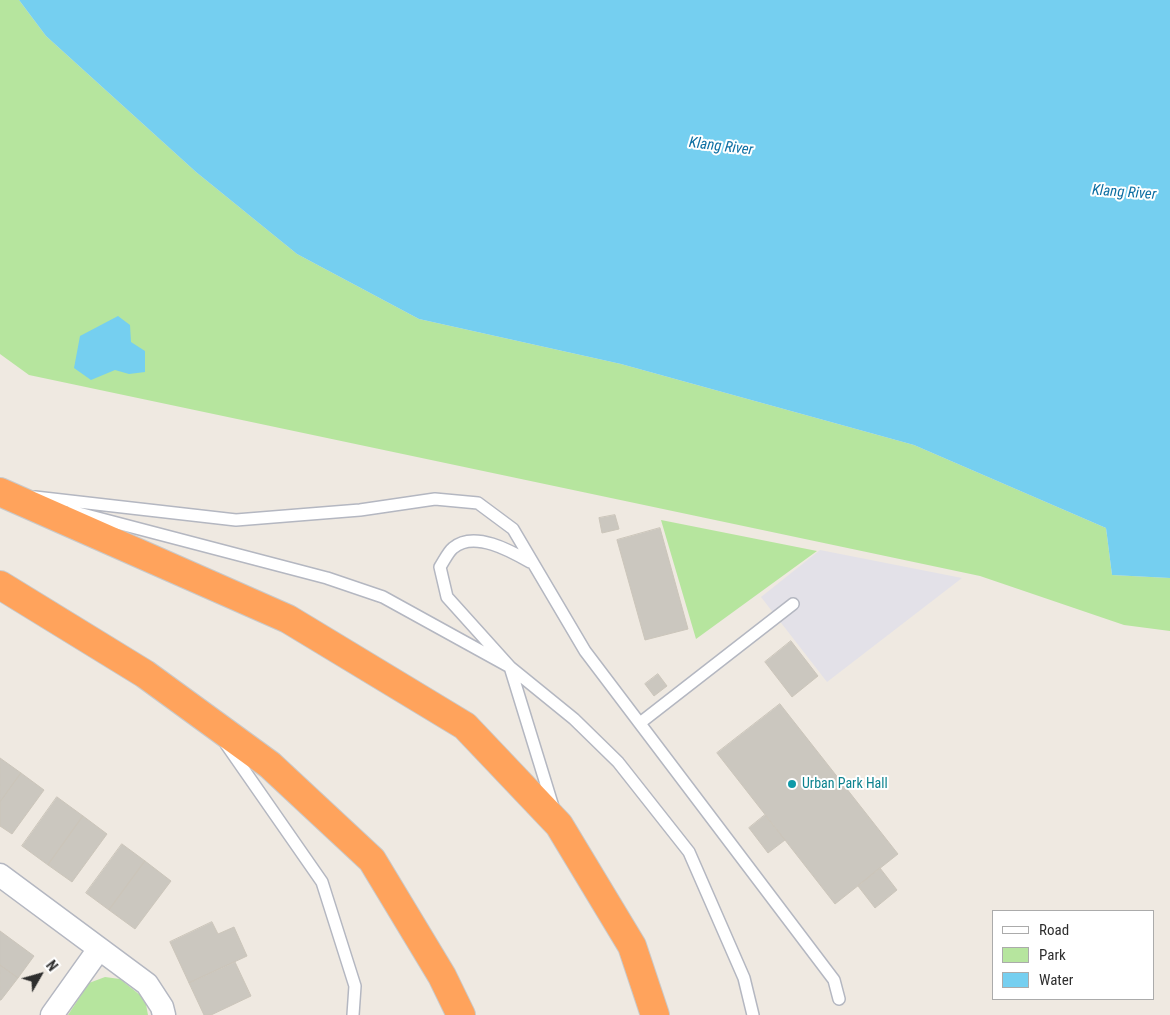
<!DOCTYPE html>
<html>
<head>
<meta charset="utf-8">
<style>
	body { margin:0 }
	#map { position:relative; width:1170px; height:1015px; overflow:hidden; background:#efe9e1; font-family:"Roboto Condensed",sans-serif }
	canvas { display:block }
	.legend { position:absolute; left:992px; top:910px; width:162px; height:90px; box-sizing:border-box; background:#fff; border:1px solid #ababab; margin:0; padding:6px 9px; list-style:none; font-size:15px; color:#2e2e2e }
	.legend li { display:flex; align-items:center; gap:10px; height:25px }
	.legend b { width:25px; border:1px solid #ababab }
	.north { position:absolute; left:15px; top:950px; width:50px; height:50px; -webkit-text-stroke:4px #fff; paint-order:stroke; rotate:52deg; font-size:14px; font-weight:700; line-height:20px; text-align:center; color:#2e2e2e }
	.north::after { content:''; display:block; margin:auto; width:18px; height:22px; background:#2e2e2e; clip-path:polygon(50% 0,100% 100%,50% 72%,0 100%) }
</style>
</head>
<body>
<div id="map">
<canvas width="1170" height="1015"></canvas>
<ul class="legend">
<li><b style="height:6px;background:#fff"></b>Road</li>
<li><b style="height:14px;background:#b6e59e"></b>Park</li>
<li><b style="height:14px;background:#75cff0"></b>Water</li>
</ul>
<div class="north">N</div>
</div>
<script>
const c = document.querySelector('canvas').getContext('2d');
c.lineJoin = 'round';
function fill(path, color) { c.fillStyle = color; c.fill(path, 'evenodd'); }
function strokePath(path, color, width, dash) { c.strokeStyle = color; c.lineWidth = width; c.lineCap = dash ? 'butt' : 'round'; c.setLineDash(dash || []); c.stroke(path); }
function label(font, color, halo, rows, align = 'center') {
  c.font = font + ' "Roboto Condensed",sans-serif'; c.lineWidth = 4; c.setLineDash([]); c.textBaseline = 'middle'; c.strokeStyle = halo; c.fillStyle = color; for (const [text, x, y, turn = 0] of rows) {
    c.save(); c.translate(x, y); c.rotate((+turn || 0) * Math.PI / 180); c.textAlign = isNaN(turn) ? turn : align; if (halo) c.strokeText(text, 0, 0); c.fillText(text, 0, 0); c.restore();
  }
}
fill(new Path2D(`
	M820 550 962 578 827 682 761 597Z`), '#e3e1e8');
fill(new Path2D(`
	M0 0H19L46 36 196 172 297 254 419 319 621 364 914 445 1106 528 1112 575 1170 578V631L1124 625 980 576 29 375 0 354Z
	M661 520 817 551 696 639Z
	M105 977 120 979 145 999 148 1015H68L89 983Z`), '#b6e59e');
fill(new Path2D(`
	M19 0H1170V578L1112 575 1106 528 914 445 621 364 419 319 297 254 196 172 46 36Z
	M118 316 130 325 131 342 145 351V372L129 374 115 370 91 380 74 368 80 336Z`), '#75cff0');
const building = new Path2D(`
	M615 515 619 529 602 533 599 518Z
	M660 528 688 629 645 640 617 540Z
	M791 641 818 676 792 697 765 662Z
	M658 674 667 686 654 696 645 684Z
	M780 704 898 854 835 904 717 753Z
	M0 758 21 773 0 802Z
	M21 773 44 790 12 834 0 826V802Z
	M57 797 83 816 48 865 22 846Z
	M765 815 785 840 768 853 749 828Z
	M83 816 107 834 72 882 48 865Z
	M122 844 145 861 109 910 86 893Z
	M145 861 171 881 135 929 109 910Z
	M880 868 897 890 875 908 858 886Z
	M212 922 218 934 234 927 247 956 189 983 170 942Z
	M0 931 34 956 18 978 0 965Z
	M235 962 251 996 211 1015H204L189 983Z
	M0 965 18 978 1 1000H0Z`);
fill(building, '#cbc7bf');
strokePath(building, '#cbc5ba', 1);
const service = new Path2D(`
	M35 497 236 520 360 510 435 499 478 503 513 529 585 651 834 980 839 999
	M71 511 327 578 383 597 510 667 574 719 618 762 689 852 744 978 753 1015
	M530 562C511 551 474 530 453 548 448 552 444 561 440 567L447 597 510 667 554 810
	M640 723 793 604
	M226 744 322 882 355 986 353 1015`);
const minor = new Path2D(`
	M0 875 147 984 162 1007 164 1015
	M52 1015 99 949`);
const motorway = new Path2D(`
	M0 492 288 619 465 726 559 825 632 946 655 1015
	M0 585 145 674 270 765 372 860 442 976 461 1015`);
strokePath(service, '#b4b7c1', 14);
strokePath(minor, '#b4b7c1', 25);
strokePath(motorway, '#c9c9c9', 30);
strokePath(service, '#fff', 11);
strokePath(minor, '#fff', 22);
strokePath(motorway, '#ffa35c', 28);
for (const [x, y, r, color] of [
	[792,784,5,"#0f9aa8"]
]) { const dot = new Path2D(); dot.arc(x, y, r, 0, 2 * Math.PI); c.fillStyle = color; c.fill(dot); strokePath(dot, '#fff', 2); }
label('14px', '#0d838f', '#fff', [
	["Urban Park Hall",802,784]
], 'left');
label('italic 15px', '#0d6fa3', '#fff', [
	["Klang River",721,147,7],
	["Klang River",1124,193,4]
]);
</script>
</body>
</html>
